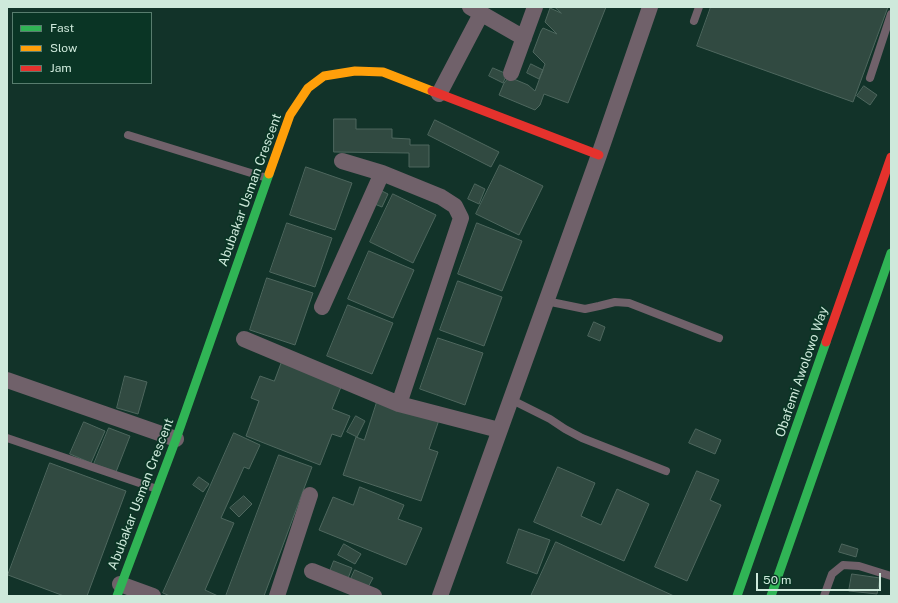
<!DOCTYPE html>
<html>
<head>
<meta charset="utf-8">
<style>
	body { margin:0 }
	#map { position:relative; width:898px; height:603px; overflow:hidden; background:#123329; font-family:"Public Sans",sans-serif }
	canvas { display:block }
	.frame { position:absolute; inset:0; border:8px solid #cee9db; pointer-events:none }
	.legend { position:absolute; left:12px; top:12px; width:140px; height:72px; box-sizing:border-box; background:#0a3525; border:1px solid #587d6e; margin:0; padding:5px 7px; list-style:none; font-size:12px; color:#cee9db }
	.legend li { display:flex; align-items:center; gap:8px; height:20px }
	.legend b { width:20px; border:1px solid #587d6e }
	.scale { position:absolute; left:756px; top:573px; width:125px; height:18px; box-sizing:border-box; border:2px solid #cee9db; border-top:0; padding-left:5px; font-size:12px; line-height:14px; white-space:nowrap; color:#cee9db; -webkit-text-stroke:3px #0a3525; paint-order:stroke }
</style>
</head>
<body>
<div id="map">
<canvas width="898" height="603"></canvas>
<div class="frame"></div>
<ul class="legend">
<li><b style="height:5px;background:#30b455"></b>Fast</li>
<li><b style="height:5px;background:#ff9f0a"></b>Slow</li>
<li><b style="height:5px;background:#e5322d"></b>Jam</li>
</ul>
<div class="scale">50 m</div>
</div>
<script>
const c = document.querySelector('canvas').getContext('2d');
c.lineJoin = 'round';
function fill(path, color) { c.fillStyle = color; c.fill(path, 'evenodd'); }
function strokePath(path, color, width, dash) { c.strokeStyle = color; c.lineWidth = width; c.lineCap = dash ? 'butt' : 'round'; c.setLineDash(dash || []); c.stroke(path); }
function label(font, color, halo, rows, align = 'center') {
  c.font = font + ' "Public Sans",sans-serif'; c.lineWidth = 3.5; c.setLineDash([]); c.textBaseline = 'middle'; c.strokeStyle = halo; c.fillStyle = color; for (const [text, x, y, turn = 0] of rows) {
    c.save(); c.translate(x, y); c.rotate((+turn || 0) * Math.PI / 180); c.textAlign = isNaN(turn) ? turn : align; if (halo) c.strokeText(text, 0, 0); c.fillText(text, 0, 0); c.restore();
  }
}
const building = new Path2D(`
	M555 7H606L568 103 544 94 540 105 535 110 499 95 504 83 509 77 528 85 535 91 545 64 533 52 541 31 543 28 557 34 545 22 550 8 561 13Z
	M711 7H888L853 102 697 46Z
	M531 64 543 70 539 79 527 73Z
	M493 68 507 74 503 83 489 76Z
	M864 86 877 95 870 105 857 96Z
	M334 119H356V129H392V138L410 139V145H429V167H409V153L334 152Z
	M435 120 499 152 491 167 428 135Z
	M500 165 543 186 519 235 476 214Z
	M306 167 352 183 335 230 290 215Z
	M475 184 485 189 479 204 468 199Z
	M378 189 388 194 382 207 372 203Z
	M393 194 436 215 413 263 370 242Z
	M287 223 332 238 315 287 270 272Z
	M477 223 522 241 502 291 458 274Z
	M369 251 414 270 393 318 348 299Z
	M267 278 313 293 295 345 250 330Z
	M458 281 502 297 484 346 440 330Z
	M348 305 393 323 372 374 327 356Z
	M594 322 605 327 600 341 588 336Z
	M438 338 483 353 465 405 420 389Z
	M283 359 343 382 332 409 350 416 341 437 332 434 320 465 246 436 259 401 251 398 260 376 274 381Z
	M125 376 147 382 138 414 117 408Z
	M378 399 439 420 429 449 438 452 421 501 343 475 356 437 364 440Z
	M356 416 365 421 357 437 347 432Z
	M84 422 105 431 91 463 70 454Z
	M109 428 130 436 116 472 94 464Z
	M696 429 721 440 715 454 689 443Z
	M234 433 260 445 249 469 244 467 221 518 234 523 205 590 218 596H170L163 593Z
	M279 455 312 467 264 596H226Z
	M50 463 126 491 87 596H64L8 575Z
	M558 467 595 483 581 516 601 525 617 489 649 504 624 561 534 522Z
	M697 471 719 480 710 500 721 505 687 581 655 567Z
	M199 477 209 484 203 492 193 485Z
	M360 487 404 505 398 519 422 528 406 565 319 530 333 497 353 505Z
	M244 496 252 504 239 517 230 508Z
	M519 529 550 540 537 574 507 563Z
	M556 542 674 596H531Z
	M344 544 361 554 355 564 338 555Z
	M842 544 858 549 856 557 839 552Z
	M334 561 352 568 347 581 329 574Z
	M355 570 373 578 367 589 350 581Z
	M852 574 880 578 877 594 849 591Z`);
fill(building, '#314a41');
strokePath(building, '#4e675e', 1);
strokePath(new Path2D(`
	M694 21 699 7
	M870 78 891 14
	M128 135 267 178
	M546 301 585 309 599 306 615 302 629 303 719 338
	M510 399 550 419 565 429 582 438 666 471
	M7 438 157 489
	M824 596 832 574 843 565 859 566 891 576`), '#70616a', 8);
strokePath(new Path2D(`
	M470 7 524 38
	M511 73 535 7
	M439 94 481 14
	M342 161 382 173 441 197 455 206 461 218 399 404
	M322 307 382 173
	M244 339 399 404 499 430
	M7 380 176 439
	M312 571 374 596
	M120 584 153 596
	M277 596 310 495
	M440 596 599 155 650 7`), '#70616a', 16);
strokePath(new Path2D(`
	M117 596 176 439 269 174
	M737 596 826 342
	M771 596 891 253`), '#30b455', 9);
strokePath(new Path2D(`
	M269 174 290 115 308 88 324 76 355 71 383 72 432 91`), '#ff9f0a', 9);
strokePath(new Path2D(`
	M432 91 599 155
	M826 342 891 157`), '#e5322d', 9);
label('13px', '#cee9db', '#0a3525', [
	["Abubakar Usman Crescent",250,190,-70],
	["Obafemi Awolowo Way",802,372,-71],
	["Abubakar Usman Crescent",141,494,-69]
]);
</script>
</body>
</html>
